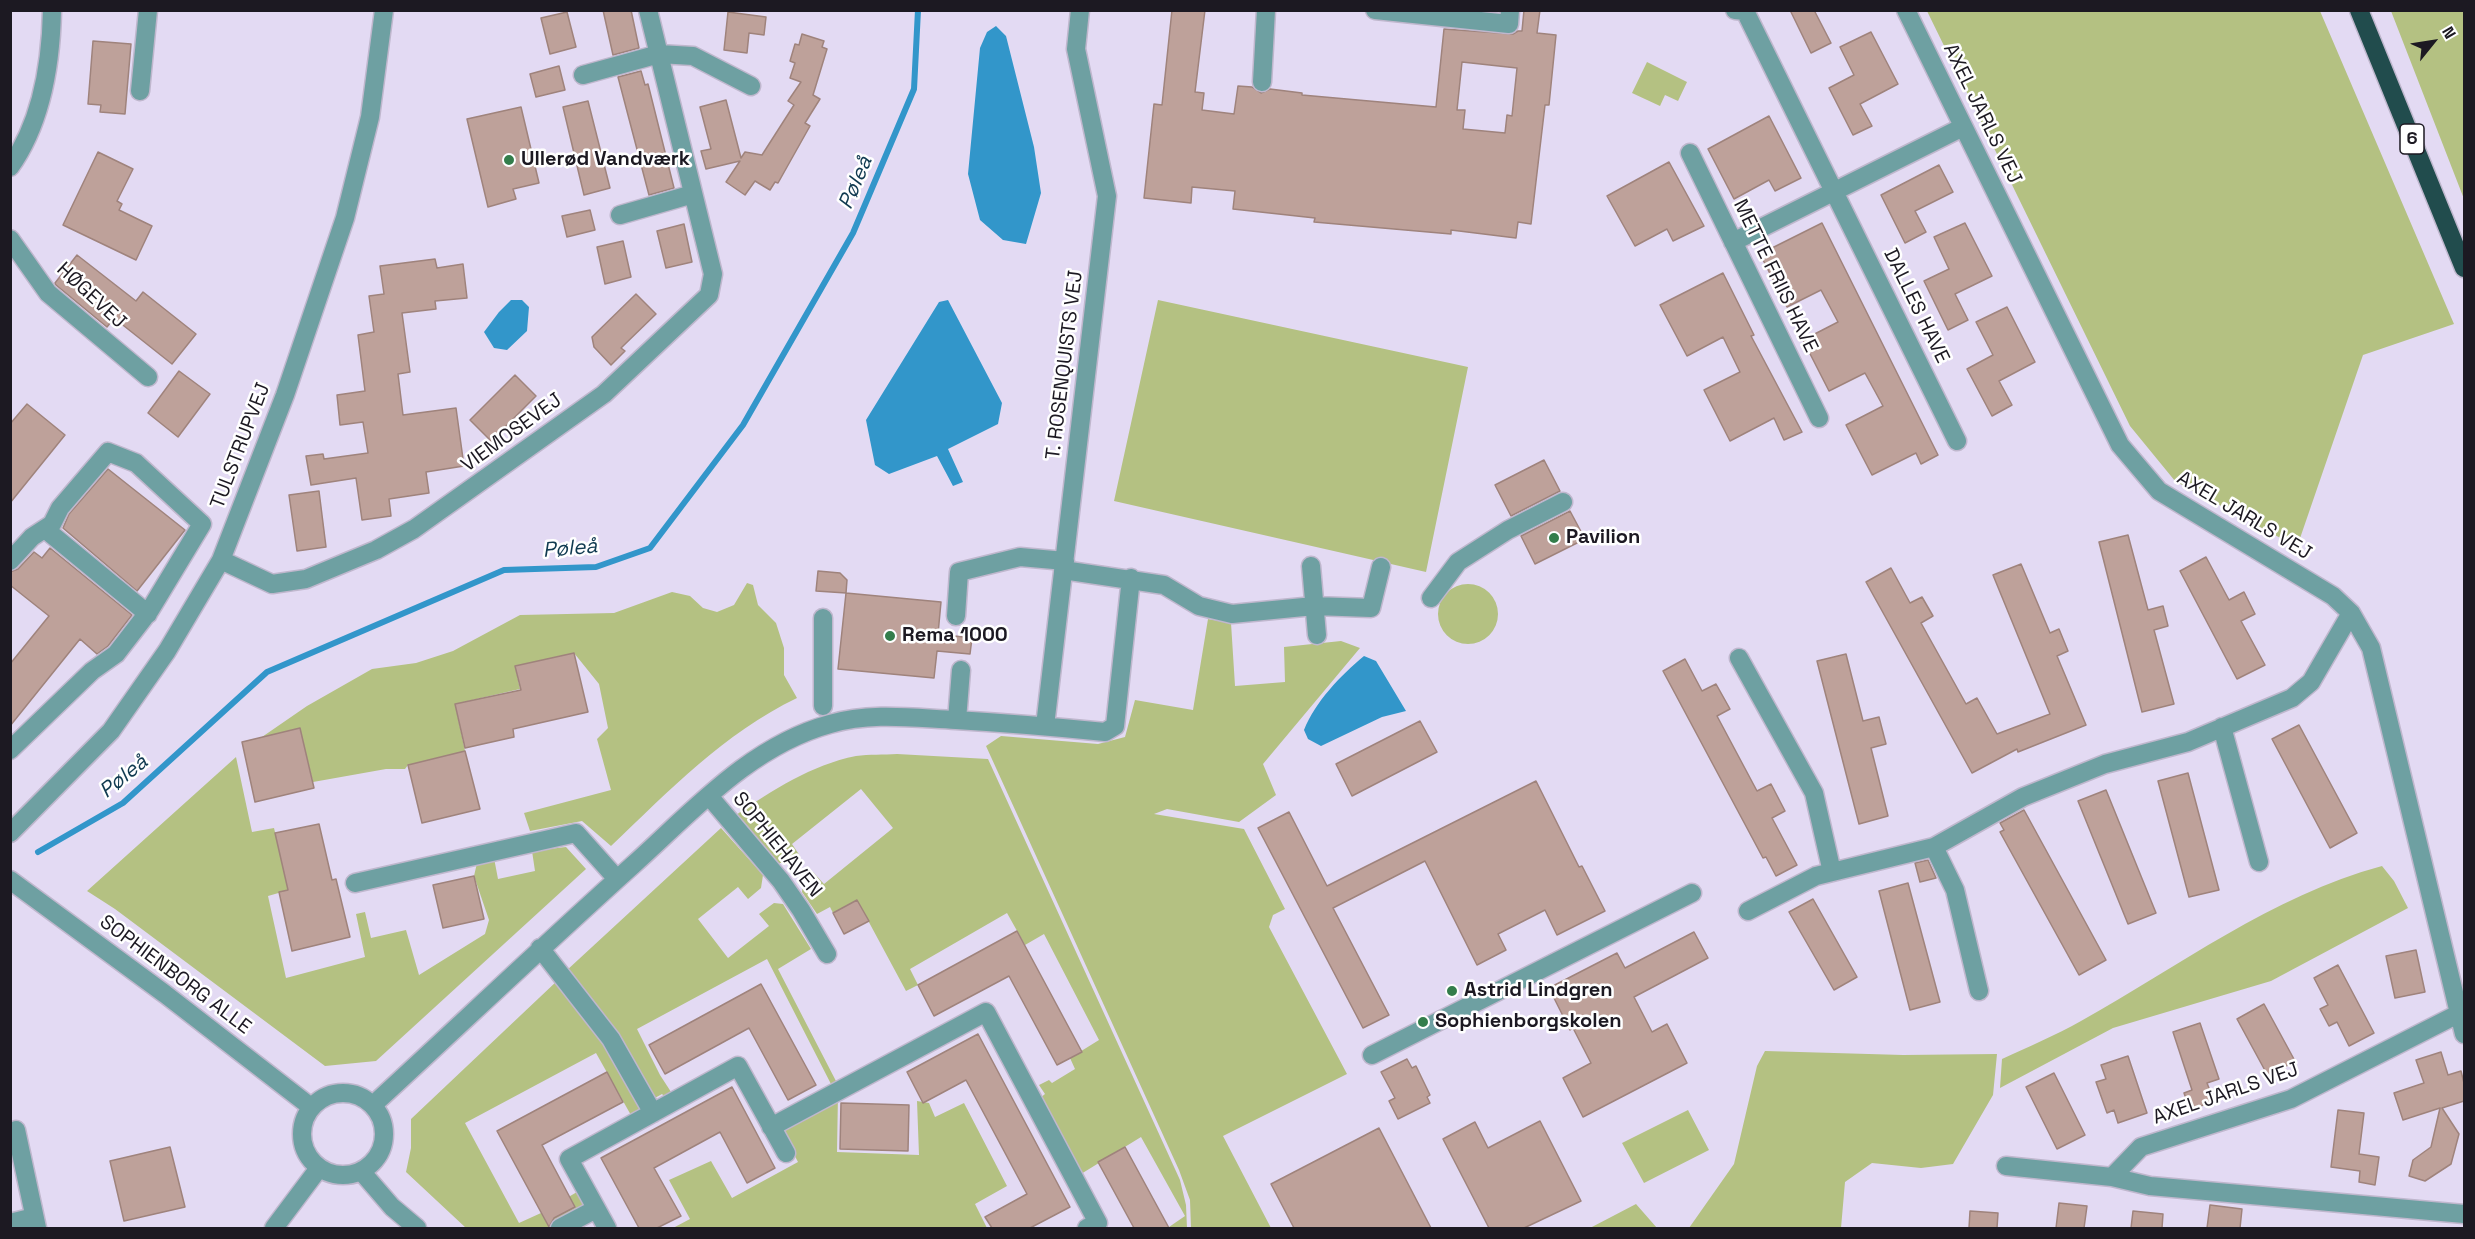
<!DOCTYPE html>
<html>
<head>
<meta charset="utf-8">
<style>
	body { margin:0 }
	#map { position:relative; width:2475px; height:1239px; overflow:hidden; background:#e3daf3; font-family:"Space Grotesk",sans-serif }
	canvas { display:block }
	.frame { position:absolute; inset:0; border:12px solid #1c1922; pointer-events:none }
	.north { position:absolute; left:2403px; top:12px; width:60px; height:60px; -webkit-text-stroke:4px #fff; paint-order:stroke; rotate:60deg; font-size:16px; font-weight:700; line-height:24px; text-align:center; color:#1c1922 }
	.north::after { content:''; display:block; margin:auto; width:21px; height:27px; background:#1c1922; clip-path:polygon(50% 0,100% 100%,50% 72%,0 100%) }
</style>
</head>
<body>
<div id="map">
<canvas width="2475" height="1239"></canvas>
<div class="frame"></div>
<div class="north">N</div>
</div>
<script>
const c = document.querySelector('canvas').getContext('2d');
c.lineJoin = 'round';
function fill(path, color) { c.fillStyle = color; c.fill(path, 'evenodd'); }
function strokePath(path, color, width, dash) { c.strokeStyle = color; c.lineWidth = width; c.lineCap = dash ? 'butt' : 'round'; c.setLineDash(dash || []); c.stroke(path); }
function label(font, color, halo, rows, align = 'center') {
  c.font = font + ' "Space Grotesk",sans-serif'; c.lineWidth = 5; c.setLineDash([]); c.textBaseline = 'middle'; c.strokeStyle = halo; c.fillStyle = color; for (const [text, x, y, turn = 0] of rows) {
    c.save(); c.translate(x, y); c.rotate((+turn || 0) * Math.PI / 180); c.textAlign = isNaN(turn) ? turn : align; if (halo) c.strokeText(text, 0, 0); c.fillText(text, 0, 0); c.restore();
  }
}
fill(new Path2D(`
	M1927 11H2320L2454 324 2363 355 2297 547 2175 481 2130 426Z
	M2391 11H2464V199Z
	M1647 62 1687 82 1678 101 1665 95 1660 106 1632 93Z
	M1158 300 1468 367 1426 572 1114 501Z
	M747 583 753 585 758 605 776 623 784 648V675L797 698C724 733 669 791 611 846L582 821 530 831 524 813 611 790 597 739 608 728 599 684 574 653 515 666 520 689 455 704 465 751 408 765 405 769H386L313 782 300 729 262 737 307 706 372 669 416 663 453 651 520 615 614 613 672 592 690 596 703 608 717 612 734 605Z
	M1438 614a30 30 0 1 1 60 0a30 30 0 1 1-60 0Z
	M1208 619 1231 623 1235 686 1285 682 1284 647 1341 641 1360 648 1263 764 1276 795 1239 822 1167 809 1154 814 1244 829 1285 909 1273 915 1269 927 1347 1074 1223 1136 1271 1228H1191L1190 1200 1179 1170 986 746 1001 736 1098 744 1125 737 1135 700 1193 710Z
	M897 754 988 759 1180 1180 1186 1205 1187 1228H1170L1169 1227 1185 1216 1141 1137 1081 1174 1040 1098 1045 1094 1039 1085 1049 1080 1052 1083 1075 1069 1070 1058 1099 1040 1044 934 1025 945 1007 913 910 969 918 985 906 991 857 900 833 913 830 907 817 914 802 892 803 880 813 872 824 884 893 828 861 789 792 844 800 856 792 863H778L736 815C773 790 811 765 856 756 869 754 884 755 897 754Z
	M236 757 252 832 274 828 289 890 268 896 286 978 365 957 356 914 365 912 371 938 406 930 419 975 485 934 489 920 474 876 477 863 494 858 498 879 535 871 532 851 566 847 586 869 376 1061 325 1066 115 909 87 891Z
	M721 828 763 875 761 888 748 899 738 887 698 919 728 958 769 926 759 914 774 903 783 904 811 949 778 969 837 1083 832 1086 767 959 637 1029 660 1075 673 1095 666 1098 662 1094 653 1099 566 971Z
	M2382 866 2394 881 2408 908 2271 981 2113 1028 2000 1088 2002 1059C2028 1047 2056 1035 2081 1021 2180 966 2271 896 2382 866Z
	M558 980 609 1045 645 1110 632 1117 596 1053 465 1123 519 1223 541 1213 577 1192 586 1209 550 1228H466L406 1172 411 1148V1119Z
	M1765 1051 1903 1055 1997 1054 1993 1095 1953 1164 1921 1168 1872 1163 1845 1182 1841 1228H1689L1734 1164 1757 1066Z
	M838 1093 837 1152 919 1155 917 1101 929 1103 935 1117 964 1103 1007 1186 975 1204 987 1228H673L690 1219 669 1180 711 1161 732 1198 798 1162 781 1130Z
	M1688 1110 1709 1150 1644 1183 1622 1143Z
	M1636 1204 1657 1228H1590Z`), '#b4c182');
fill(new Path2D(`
	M996 26 1006 36 1034 147 1041 193 1026 244 1003 240 980 220 968 174 980 48 987 32Z
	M511 300H522L529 307 527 331 507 350 494 348 484 332 499 312Z
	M948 300 1002 403 998 424 948 449 963 482 953 486 937 456 889 474 875 465 866 420 939 302Z
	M1364 656 1376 661 1406 711 1382 717 1321 746 1308 739 1304 730C1316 701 1340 676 1364 656Z`), '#3296ca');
strokePath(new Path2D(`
	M38 852 123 803 267 672 504 570 596 567 650 548 743 425 853 233 914 89 918 10`), '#3296ca', 6);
const building = new Path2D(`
	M603 10H631L639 48 613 55Z
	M1172 10H1205L1195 92 1204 93 1202 110 1234 114 1238 86 1252 87 1261 93 1270 89 1302 93V95L1436 107 1444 29 1513 34 1518 31H1522L1524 10H1540L1537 33 1556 35 1549 105H1545L1531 224 1518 222 1516 238 1451 230V234L1314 222 1315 218 1233 209 1235 191 1192 187 1191 203 1144 198 1154 104 1162 105ZM1462 62 1517 68 1512 116 1507 115 1505 133 1463 129 1465 110H1457Z
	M1790 10H1814L1831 43 1811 53Z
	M567 12 576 47 550 54 541 18Z
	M728 12 766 17 764 35 749 33 747 53 724 50Z
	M1871 32 1898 84 1860 104 1872 126 1853 135 1829 88 1854 75 1840 47Z
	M802 34 824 41 822 47 827 49 813 95 820 99 805 123 810 126 778 183 775 182 770 190 755 181 745 195 726 182 740 161 706 169 701 151 711 149 700 107 726 100 741 158 745 152 762 155 794 105 788 101 801 82 790 78 795 63 790 61 795 44 799 45Z
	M93 41 131 44 125 114 100 112 101 105 88 104Z
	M559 66 565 90 536 97 530 74Z
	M641 71 645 85 648 84 674 188 649 195 618 77Z
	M588 101 610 188 584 195 563 107Z
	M521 107 539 183 513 189 516 199 488 207 467 119Z
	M1769 116 1801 178 1775 191 1769 180 1734 199 1708 149Z
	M98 152 133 169 117 201 122 204 119 210 152 226 136 260 63 225Z
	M1669 162 1704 226 1673 241 1667 229 1635 246 1607 196Z
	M1939 165 1953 192 1915 211 1926 232 1905 243 1881 195Z
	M590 210 595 230 567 237 562 216Z
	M1822 223 1938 455 1921 464 1916 453 1872 475 1846 425 1883 406 1865 373 1829 391 1803 340 1838 322 1821 290 1787 307 1760 254Z
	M1965 223 1992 276 1955 294 1968 320 1948 330 1924 281 1949 269 1934 237Z
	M684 224 692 262 666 268 657 231Z
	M623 241 631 277 605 284 597 247Z
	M77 255 136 301 143 292 196 334 172 364 114 318 107 327 56 285 55 283Z
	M435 259 437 268 463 264 467 298 435 301 436 309 402 313 410 372 398 374 403 415 456 408 464 466 426 472 429 493 389 499 391 516 362 520 356 478 311 485 306 456 323 454 324 459 368 453 363 422 340 425 337 395 365 391 358 335 374 332 369 296 384 294 380 266Z
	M1723 273 1754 335 1751 336 1802 432 1784 440 1774 418 1730 441 1704 390 1740 372 1723 337 1687 356 1660 305Z
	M636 294 656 314 621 348 625 351 611 365 594 347 592 337Z
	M2007 307 2035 362 1999 381 2012 405 1992 416 1967 369 1993 355 1976 322Z
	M179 371 210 394 178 437 148 413Z
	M515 375 536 396 491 441 470 420Z
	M27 404 65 435 10 503V424Z
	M1544 460 1560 491 1511 516 1495 485Z
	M108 469 185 530 137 591 63 528 69 514Z
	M319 491 326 547 297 551 289 495Z
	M1570 511 1585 539 1535 564 1521 536Z
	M2128 535 2148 610 2163 606 2168 626 2154 630 2174 704 2142 712 2099 542Z
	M50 548 132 615 108 646 97 654 80 639 10 726V664L49 616 10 585V572L18 569 34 552 42 558Z
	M2206 557 2229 600 2244 592 2255 614 2241 621 2265 665 2237 679 2180 571Z
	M2021 564 2050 633 2059 629 2068 651 2057 656 2086 725 2018 752 2017 749 1972 773 1866 582 1891 568 1910 603 1922 597 1933 616 1921 623 1966 704 1977 698 1997 734 2050 714 1993 575Z
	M818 571 840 573 847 580 846 593 816 591Z
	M846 593 941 602 938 634 972 638 970 654 937 651 934 678 838 669Z
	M574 653 588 712 513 729 514 737 465 748 455 704 521 690 515 666Z
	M1846 654 1863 721 1879 717 1886 744 1871 748 1888 816 1859 824 1817 661Z
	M1685 659 1702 691 1716 684 1730 709 1717 716 1757 791 1771 784 1785 811 1772 818 1797 865 1776 876 1766 857 1763 858 1663 671Z
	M1420 721 1437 752 1352 796 1336 764Z
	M2299 725 2357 833 2330 848 2272 739Z
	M300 728 314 788 255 802 242 742Z
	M465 751 480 809 422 823 408 765Z
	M2188 773 2219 890 2189 897 2158 781Z
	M1536 781 1579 867 1582 866 1605 911 1557 935 1545 910 1498 934 1506 950 1477 965 1425 861 1333 908 1389 1015 1363 1028 1258 828 1289 812 1327 886Z
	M2106 790 2156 913 2128 924 2078 801Z
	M2024 810 2106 960 2079 975 2000 832 2004 830 2000 823Z
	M319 824 332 880 336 879 350 937 292 951 279 892 288 890 275 833Z
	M1928 860 1936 878 1920 882 1915 863Z
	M474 876 484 919 443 928 433 885Z
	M1908 883 1940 1002 1910 1010 1879 891Z
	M1813 899 1857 977 1834 990 1789 912Z
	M857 900 869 921 844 934 833 913Z
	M1017 931 1082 1052 1057 1065 1009 976 934 1016 918 985Z
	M1694 932 1708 958 1634 997 1652 1032 1667 1024 1687 1063 1583 1117 1563 1078 1591 1063 1573 1028 1570 1030 1549 988 1617 953 1625 968Z
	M2416 950 2425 992 2395 998 2386 956Z
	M2338 965 2374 1033 2349 1046 2337 1022 2329 1026 2320 1009 2328 1005 2314 978Z
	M761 984 816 1085 788 1100 749 1028 665 1074 649 1045Z
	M2264 1004 2295 1061 2268 1076 2237 1019Z
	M2200 1023 2219 1079 2207 1083 2214 1101 2190 1110 2184 1093 2192 1090 2173 1032Z
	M978 1034 1070 1207 1030 1228H992L985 1217 1027 1194 966 1080 923 1103 907 1072Z
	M2441 1052 2448 1075 2461 1071 2464 1083V1101L2442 1108 2459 1134 2451 1164 2425 1181 2409 1176 2413 1160 2431 1147 2440 1108 2403 1120 2394 1093 2424 1083 2416 1060Z
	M2128 1056 2147 1113 2118 1123 2114 1110 2107 1113 2096 1082 2106 1079 2101 1065Z
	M1407 1059 1412 1068 1416 1066 1430 1095 1427 1097 1430 1103 1398 1119 1389 1101 1395 1098 1381 1072Z
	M607 1072 623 1102 542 1145 575 1207 554 1218 549 1227 497 1131Z
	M2054 1073 2085 1135 2057 1149 2026 1087Z
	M732 1087 775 1168 747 1183 720 1132 654 1168 681 1216 657 1228H639L601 1158Z
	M841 1103 909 1105 908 1151 840 1149Z
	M2338 1110 2364 1113 2359 1154 2379 1157 2375 1185 2359 1182 2360 1171 2331 1167Z
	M1540 1121 1581 1201 1524 1228H1489L1443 1139 1475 1122 1488 1148Z
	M1379 1128 1431 1228H1294L1271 1184Z
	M170 1147 185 1207 124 1221 110 1161Z
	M1125 1147 1169 1228H1134L1098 1162Z
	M2059 1203 2087 1206 2084 1228H2056Z
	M2210 1205 2242 1209 2240 1228H2207Z
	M1970 1211 1998 1213 1997 1228H1969Z
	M2133 1211 2163 1214 2162 1228H2131Z`);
fill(building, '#bea19a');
strokePath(building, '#9f837c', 1.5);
const minor = new Path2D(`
	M1375 10 1509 24 1510 10
	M1735 10 1745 11 1957 441
	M1906 10 2120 445 2159 491 2333 596 2351 613 2371 648 2464 1034
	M583 75 659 54 693 56 751 86
	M1262 82 1266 10
	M140 91 148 10
	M1690 153 1819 418
	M10 167C42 122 51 64 52 10
	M620 215 693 194
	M10 239 48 293 148 377
	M1733 242 1963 127
	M45 529 148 614
	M221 560 272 584 306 579 376 550 414 529 604 394 709 295 713 274 648 10
	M10 561 32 537 52 524 60 508 108 452 136 463 202 524 150 610 116 654 92 671 10 750
	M1311 566 1317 635
	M1063 570 1164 585 1199 606 1232 614 1314 606 1371 608 1381 567
	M1431 598 1458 562 1508 530 1563 502
	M956 616 959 572 1020 557 1065 561
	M1739 658 1814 793 1832 872
	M823 706V618
	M957 720 961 670
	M1045 726 1107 196 1076 49 1080 10
	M2222 727 2259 862
	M709 796 781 881 801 910 827 954
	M10 833 111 731 167 651 221 560 285 395 345 218 370 117 384 10
	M1934 847 1955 890 1979 991
	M10 880 165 994 311 1107
	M355 883 576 833 617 879
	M1748 911 1816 876 1934 847 2023 797 2105 764 2188 742 2292 698 2311 682 2351 613
	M540 948 611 1039 653 1113
	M1372 1055 1692 893
	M302 1134a41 41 0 1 1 82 0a41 41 0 1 1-82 0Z
	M373 1105C460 1025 545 944 633 865 693 811 750 746 830 724 871 712 913 718 956 720 1006 723 1055 727 1105 732L1115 726 1131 578
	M771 1127 986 1012 1098 1223 1087 1228
	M16 1130 37 1228
	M2006 1166 2112 1177 2150 1186 2464 1214
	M361 1171 392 1207 417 1228
	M2112 1177 2141 1147 2291 1099 2458 1014
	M10 1223 34 1217
	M274 1228 319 1168
	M560 1228 596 1209
	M607 1228 569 1159 738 1066 786 1153`);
const highway = new Path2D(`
	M2359 10 2464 268`);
strokePath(minor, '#bfb7cd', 21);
strokePath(highway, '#bfb7cd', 21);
strokePath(minor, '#6ea0a2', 18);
strokePath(highway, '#214c4d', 18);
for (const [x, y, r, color] of [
	[509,160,6,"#337d4b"],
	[1554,538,6,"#337d4b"],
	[890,636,6,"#337d4b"],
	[1452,991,6,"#337d4b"],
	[1423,1022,6,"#337d4b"]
]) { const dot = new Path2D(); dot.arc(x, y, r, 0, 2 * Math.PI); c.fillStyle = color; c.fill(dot); strokePath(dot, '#fff', 2); }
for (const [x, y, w] of [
	[2412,139,24]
]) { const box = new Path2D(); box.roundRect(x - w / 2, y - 15, w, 30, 4.5); c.fillStyle = '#fff'; c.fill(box); strokePath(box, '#1c1922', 1.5); }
label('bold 18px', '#1c1922', null, [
	["6",2412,139]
]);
label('20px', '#1c1922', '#fff', [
	["AXEL JARLS VEJ",1982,114,64],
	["METTE FRIIS HAVE",1775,276,64],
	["HØGEVEJ",91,296,43],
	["DALLES HAVE",1916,306,64],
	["T. ROSENQUISTS VEJ",1065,365,-83],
	["VIEMOSEVEJ",512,433,-36],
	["TULSTRUPVEJ",241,446,-69],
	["AXEL JARLS VEJ",2244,516,31],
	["SOPHIEHAVEN",777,845,51],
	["SOPHIENBORG ALLE",175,975,37],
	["AXEL JARLS VEJ",2226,1094,-19]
]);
label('bold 20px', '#1c1922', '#fff', [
	["Ullerød Vandværk",521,160],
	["Pavilion",1566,538],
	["Rema 1000",902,636],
	["Astrid Lindgren",1464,991],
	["Sophienborgskolen",1435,1022]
], 'left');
label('italic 21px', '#103a50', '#fff', [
	["Pøleå",856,183,-67],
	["Pøleå",570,549,-5],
	["Pøleå",124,777,-39]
]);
</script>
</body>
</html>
